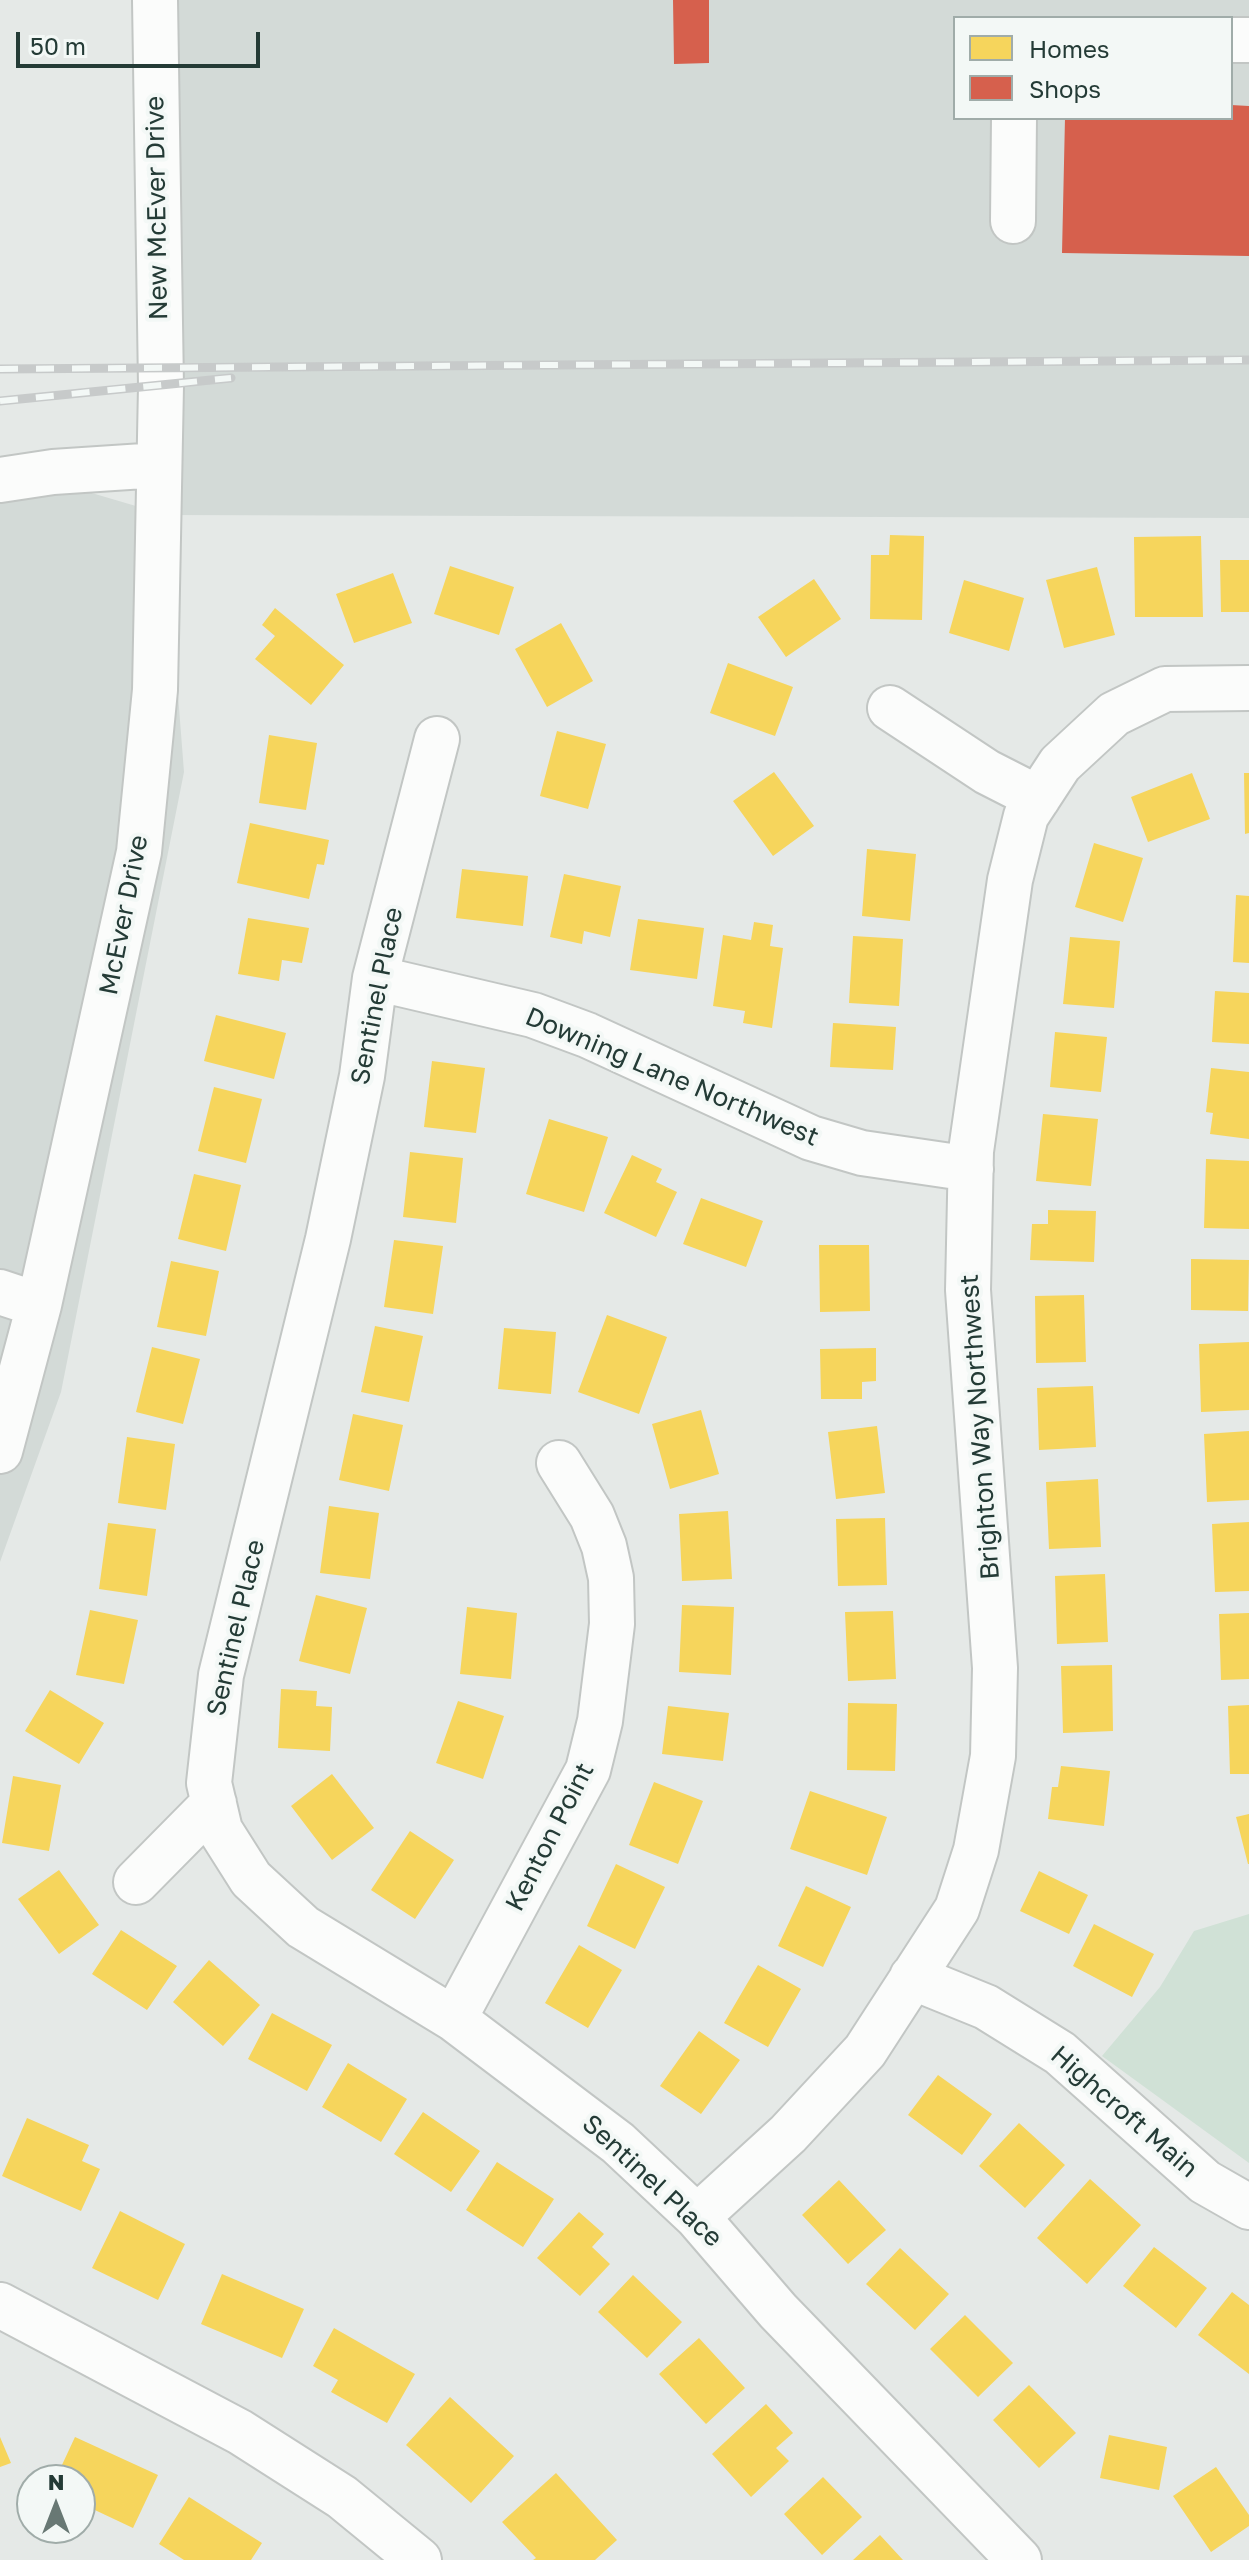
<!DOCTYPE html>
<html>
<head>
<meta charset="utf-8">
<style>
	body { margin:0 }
	#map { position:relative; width:1249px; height:2560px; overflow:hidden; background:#e5e9e7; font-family:"Golos Text",sans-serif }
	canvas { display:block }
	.legend { position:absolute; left:953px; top:16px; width:280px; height:104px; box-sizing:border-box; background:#f3f8f6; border:2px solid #a0aca9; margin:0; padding:10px 14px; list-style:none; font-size:24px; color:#243b36 }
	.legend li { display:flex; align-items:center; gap:16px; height:40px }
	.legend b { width:40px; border:2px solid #a0aca9 }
	.north { position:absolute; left:16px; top:2464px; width:80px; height:80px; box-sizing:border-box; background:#f3f8f6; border:2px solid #a0aca9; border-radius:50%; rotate:0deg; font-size:22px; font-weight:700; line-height:32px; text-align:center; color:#243b36 }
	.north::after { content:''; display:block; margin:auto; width:28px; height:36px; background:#687874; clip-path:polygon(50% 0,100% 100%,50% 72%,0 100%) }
	.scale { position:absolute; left:16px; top:32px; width:244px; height:36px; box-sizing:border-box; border:4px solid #243b36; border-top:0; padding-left:10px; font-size:24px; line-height:28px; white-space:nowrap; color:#243b36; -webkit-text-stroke:6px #f3f8f6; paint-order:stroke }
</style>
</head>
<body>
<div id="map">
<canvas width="1249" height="2560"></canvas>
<ul class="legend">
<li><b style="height:22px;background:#f6d55c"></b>Homes</li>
<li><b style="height:22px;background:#d6604d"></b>Shops</li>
</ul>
<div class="north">N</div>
<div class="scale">50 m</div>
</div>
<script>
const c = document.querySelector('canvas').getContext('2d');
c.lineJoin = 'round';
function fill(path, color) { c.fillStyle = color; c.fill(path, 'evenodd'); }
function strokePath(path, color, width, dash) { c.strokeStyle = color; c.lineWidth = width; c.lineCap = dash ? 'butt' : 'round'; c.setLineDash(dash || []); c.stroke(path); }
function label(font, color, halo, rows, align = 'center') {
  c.font = font + ' "Golos Text",sans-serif'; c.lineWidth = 8; c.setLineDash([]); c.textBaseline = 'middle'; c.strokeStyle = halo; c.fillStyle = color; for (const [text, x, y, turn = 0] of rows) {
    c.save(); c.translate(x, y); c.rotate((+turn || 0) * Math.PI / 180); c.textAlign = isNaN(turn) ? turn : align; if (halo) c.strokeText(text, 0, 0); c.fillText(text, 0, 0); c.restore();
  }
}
fill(new Path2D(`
	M152 0H1249V518L164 515 184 772 61 1392 0 1562V466L163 514ZM955 18H1231V118H955Z`), '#d3dad7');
fill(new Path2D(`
	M1249 1914V2163L1102 2056 1160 1987 1194 1931Z`), '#d0e1d6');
fill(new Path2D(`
	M890 535 924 536 922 620 870 619 871 555H889Z
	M1201 536 1203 617H1135L1134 537Z
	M1220 560H1249V612H1221Z
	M450 566 514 587 499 635 434 614Z
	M1097 567 1115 635 1064 648 1046 580Z
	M393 573 412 623 354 643 336 594Z
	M814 579 841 619 786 657 758 617Z
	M964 580 1024 598 1009 651 949 633Z
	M275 608 344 665 311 705 255 659 275 636 262 625Z
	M561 623 593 681 547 707 515 649Z
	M728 663 793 687 775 736 710 713Z
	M557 731 606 744 588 809 540 796Z
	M269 735 317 743 306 810 259 803Z
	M774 772 814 826 773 856 733 801Z
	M1192 773 1210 819 1148 842 1131 797Z
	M1244 773H1249V833L1245 834Z
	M250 823 329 840 324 865 317 864 309 899 237 883Z
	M1094 843 1143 858 1123 922 1075 907Z
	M867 849 916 854 910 921 862 916Z
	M462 869 528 876 523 926 456 918Z
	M564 874 621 886 610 937 584 931 582 944 550 937Z
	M1236 895 1249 896V963L1233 962Z
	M248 918 309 928 302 963 282 960 279 981 238 974Z
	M638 919 704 928 697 979 630 970Z
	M754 922 773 925 770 946 783 948 772 1028 743 1023 745 1011 713 1006 723 935 751 940Z
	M853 936 903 939 899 1006 849 1003Z
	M1070 937 1120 941 1114 1008 1063 1004Z
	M1215 991 1249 993V1044L1212 1042Z
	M216 1015 286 1033 274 1079 204 1061Z
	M833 1023 896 1027 893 1070 830 1067Z
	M1055 1032 1107 1037 1101 1092 1050 1087Z
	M432 1061 485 1068 476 1133 424 1127Z
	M1211 1068 1249 1072V1139L1210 1134 1213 1113 1206 1112Z
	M214 1087 262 1099 246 1163 198 1151Z
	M1043 1114 1098 1119 1091 1186 1036 1181Z
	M549 1119 608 1137 584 1212 526 1194Z
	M410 1152 463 1158 456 1223 403 1217Z
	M632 1155 662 1169 656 1182 677 1192 656 1237 604 1213Z
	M1206 1159 1249 1161V1229L1204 1228Z
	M194 1174 241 1185 226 1251 178 1239Z
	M701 1198 763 1221 746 1267 683 1244Z
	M1048 1210 1096 1211 1094 1262 1030 1260 1032 1224H1048Z
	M394 1240 443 1246 433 1314 384 1307Z
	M819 1245H869L870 1311 820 1312Z
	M1191 1259 1249 1260 1248 1311 1191 1310Z
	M171 1261 219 1271 206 1336 157 1327Z
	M1084 1295 1086 1362 1036 1363 1035 1296Z
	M607 1315 667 1337 639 1414 578 1392Z
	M375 1326 423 1336 409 1402 361 1392Z
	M504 1328 556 1332 551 1394 498 1389Z
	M1249 1342V1410L1201 1412 1199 1344Z
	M152 1347 200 1359 183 1424 136 1412Z
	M876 1348V1381L862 1382V1399H821L820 1349Z
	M1093 1386 1096 1447 1039 1450 1037 1388Z
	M701 1410 719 1474 670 1489 652 1424Z
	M353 1414 403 1425 389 1491 339 1480Z
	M877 1426 885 1493 836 1499 828 1432Z
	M1249 1431V1500L1207 1502 1204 1434Z
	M127 1437 175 1444 166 1510 118 1503Z
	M1098 1479 1101 1547 1049 1549 1046 1482Z
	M329 1506 379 1513 370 1579 320 1573Z
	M728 1511 732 1579 682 1581 679 1514Z
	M885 1518 887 1585 838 1586 836 1519Z
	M1249 1522V1591L1215 1592 1212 1524Z
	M108 1523 156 1529 147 1596 99 1589Z
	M1105 1574 1108 1642 1057 1644 1055 1576Z
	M316 1595 367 1608 350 1674 299 1661Z
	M682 1605 734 1607 731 1675 679 1672Z
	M467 1607 517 1613 511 1679 460 1674Z
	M90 1610 138 1620 124 1684 76 1675Z
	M893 1611 896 1679 848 1681 845 1612Z
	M1249 1613V1679L1221 1680 1219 1614Z
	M1112 1665 1113 1731 1063 1733 1061 1666Z
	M281 1689 317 1691 316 1706 332 1707 330 1751 278 1748Z
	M50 1690 104 1723 79 1764 25 1731Z
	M458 1701 504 1716 483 1779 436 1763Z
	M848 1703 897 1704 895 1771 847 1770Z
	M1249 1705V1774H1230L1228 1706Z
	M668 1706 729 1713 723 1761 662 1754Z
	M1061 1766 1110 1771 1104 1826 1048 1819 1052 1787H1058Z
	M332 1774 374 1828 332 1860 291 1806Z
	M13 1776 61 1785 49 1851 2 1843Z
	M654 1782 703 1801 678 1864 629 1845Z
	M810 1791 887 1817 867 1875 790 1849Z
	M1249 1814V1864H1248L1236 1817Z
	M410 1831 454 1860 415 1919 371 1890Z
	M616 1864 665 1887 635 1949 587 1926Z
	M59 1870 99 1925 59 1954 18 1899Z
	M1039 1871 1088 1895 1069 1934 1020 1911Z
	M806 1886 851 1907 823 1967 778 1946Z
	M1094 1924 1154 1954 1132 1997 1073 1966Z
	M121 1930 177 1966 147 2010 92 1974Z
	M579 1945 622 1970 588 2028 545 2003Z
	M209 1960 260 2005 223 2046 173 2002Z
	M758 1965 801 1989 768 2047 724 2023Z
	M272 2013 332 2045 307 2091 248 2059Z
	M699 2031 740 2060 701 2114 660 2086Z
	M348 2063 407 2099 381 2142 322 2107Z
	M938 2075 992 2114 962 2155 908 2115Z
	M423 2112 480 2151 451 2192 394 2154Z
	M27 2118 89 2145 82 2161 100 2169 81 2211 2 2176Z
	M1019 2123 1065 2165 1025 2208 979 2166Z
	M497 2162 554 2199 523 2247 466 2210Z
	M1090 2179 1141 2225 1087 2284 1037 2238Z
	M839 2180 886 2230 848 2264 802 2215Z
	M120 2211 185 2244 158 2300 92 2268Z
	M579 2212 604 2234 592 2247 610 2264 580 2296 537 2258Z
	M1154 2247 1207 2288 1176 2328 1123 2286Z
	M900 2248 949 2294 915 2330 866 2284Z
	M222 2274 304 2309 282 2358 201 2324Z
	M633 2275 682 2322 647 2358 598 2312Z
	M1232 2292 1249 2305V2374L1198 2335Z
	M965 2315 1013 2363 978 2397 930 2349Z
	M334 2328 415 2374 387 2423 331 2392 338 2380 313 2366Z
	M699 2338 745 2388 706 2424 659 2374Z
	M1029 2385 1076 2433 1039 2468 993 2420Z
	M450 2397 514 2456 471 2503 406 2445Z
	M766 2404 793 2433 776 2448 789 2461 751 2497 712 2454Z
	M1109 2435 1167 2447 1159 2490 1100 2478Z
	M0 2437 11 2463 0 2467Z
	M75 2437 158 2475 133 2528 80 2503V2480H55Z
	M1216 2467 1249 2515V2526L1211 2552 1173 2496Z
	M556 2473 617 2540 595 2560H533L536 2558 502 2522Z
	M823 2477 862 2517 822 2555 784 2514Z
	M189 2497 262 2543 251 2560H184L159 2544Z
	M880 2535 903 2560H853Z`), '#f6d55c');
fill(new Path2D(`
	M673 0H709V63L674 64Z
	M1231 105 1249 106V256L1062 253 1065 118H1231Z`), '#d6604d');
const minor = new Path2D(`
	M1231 40H1249
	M1013 221 1014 118
	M0 480 53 472 159 465
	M890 708 987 772 1038 798
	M437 739 375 978 362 1076 328 1239 221 1675 209 1783 220 1830 251 1879 303 1927 454 2019 618 2143 697 2217 778 2311 1019 2560
	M375 978 533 1015 587 1035 811 1138 862 1153 971 1169
	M0 1292 39 1305
	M0 1451 39 1305 139 852 155 690 161 386 155 0
	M136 1882 214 1803
	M912 1977 986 2007 1060 2053 1205 2182 1249 2207
	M454 2019 588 1770 600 1721 612 1624 611 1578 604 1546 592 1516 559 1463
	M697 2217 788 2134 865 2051 957 1909 976 1850 993 1756 995 1668 968 1290 971 1151 1010 880 1026 816 1060 764 1114 714 1165 689 1249 688
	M0 2305 240 2432 342 2497 419 2560`);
strokePath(minor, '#c2c6c4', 48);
strokePath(minor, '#fbfcfb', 44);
const rail = new Path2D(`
	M0 369 1249 360
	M0 401 231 378`);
strokePath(rail, '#c7caca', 9);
strokePath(rail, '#f3f8f6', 6, [18]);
label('26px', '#243b36', '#f3f8f6', [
	["New McEver Drive",157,208,-91],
	["McEver Drive",124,915,-79],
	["Sentinel Place",377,996,-79],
	["Downing Lane Northwest",672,1077,23],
	["Brighton Way Northwest",980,1427,-94],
	["Sentinel Place",236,1628,-77],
	["Kenton Point",550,1837,-63],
	["Highcroft Main",1124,2112,41],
	["Sentinel Place",652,2181,43]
]);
</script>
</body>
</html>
